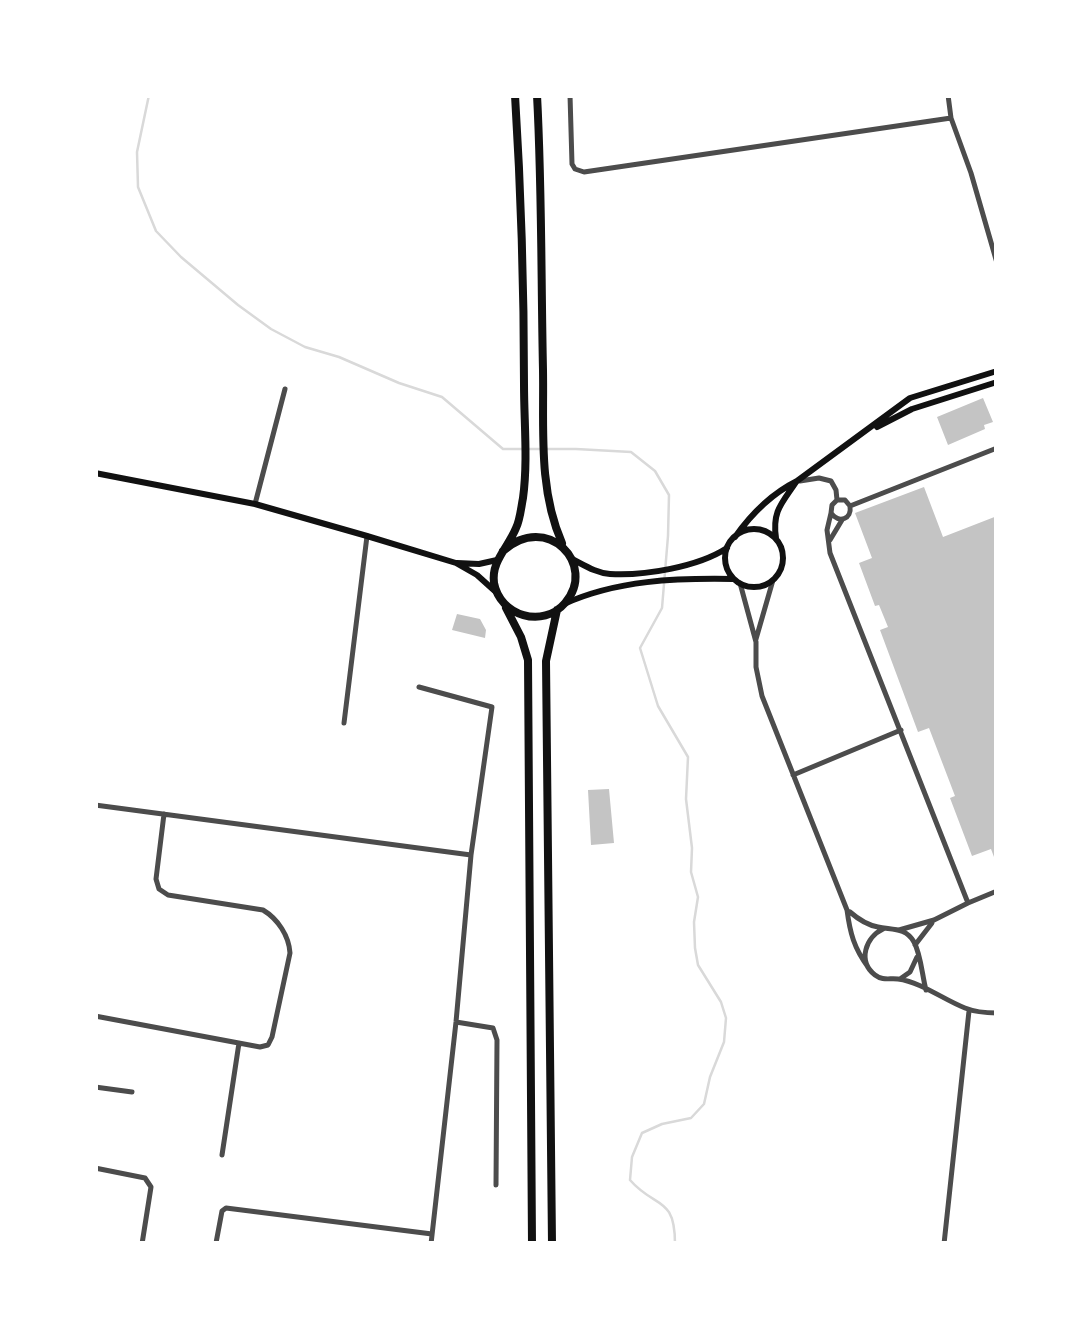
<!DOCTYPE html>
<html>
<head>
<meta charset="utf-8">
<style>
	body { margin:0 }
	#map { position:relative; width:1092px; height:1339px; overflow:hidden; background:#fff; font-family:"DM Sans",sans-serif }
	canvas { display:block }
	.frame { position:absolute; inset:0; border:98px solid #fff; pointer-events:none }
</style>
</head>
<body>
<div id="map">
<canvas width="1092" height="1339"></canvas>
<div class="frame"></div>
</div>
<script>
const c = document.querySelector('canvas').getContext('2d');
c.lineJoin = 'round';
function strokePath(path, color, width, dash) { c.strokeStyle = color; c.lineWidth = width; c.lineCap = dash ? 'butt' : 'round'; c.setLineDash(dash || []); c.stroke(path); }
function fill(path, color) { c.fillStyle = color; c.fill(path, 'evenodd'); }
strokePath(new Path2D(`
	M149 95 137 152 138 187 156 231 181 257 238 305 271 329 305 347 339 357 399 383 442 397 503 449H576L631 452 655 471 669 495 668 536 662 608 640 648 658 706 688 757 686 799 692 848 691 872 698 897 694 922 695 948 698 965 721 1002 726 1018 724 1042 710 1077 704 1104 691 1118 662 1124 642 1133 632 1157 630 1180C655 1209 675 1195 675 1244`), '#d9d9d9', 2.5);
fill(new Path2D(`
	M983 398 993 422 984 425 985 429 948 445 937 417Z
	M924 487 943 537 997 516V865L991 849 972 856 950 798 955 796 929 728 918 732 880 630 888 627 879 605 875 606 859 563 872 558 855 513Z
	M457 614 480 619 486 630 485 638 452 630Z
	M609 789 614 843 591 845 588 790Z`), '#c4c4c4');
strokePath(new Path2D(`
	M570 95 572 164 575 169 584 172 951 118
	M948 95 951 118 971 173 997 263
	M800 481 819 478 831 481 836 490 837 500 832 505 831 513C839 524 852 519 850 506
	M837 500H845L850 506 997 448
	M255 504 285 389
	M831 513 827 530 830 553 968 903 934 920 899 930
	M830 540 842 520
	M740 583 756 642V667L762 696 847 910C850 933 854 948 868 967
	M756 639 773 580
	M419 687 492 707 471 855 456 1022 431 1244
	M344 723 367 536
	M793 775 901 730
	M95 805 471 855
	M968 903 997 891
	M850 912C858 919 867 925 878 927 891 930 906 927 914 942 921 955 922 975 926 990
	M883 929C866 937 857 961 875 975 883 981 889 978 898 979 921 982 944 1000 965 1008 975 1012 986 1013 997 1013
	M915 945 932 923
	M900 979 910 972 917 957
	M95 1016 260 1047 268 1045 272 1037 290 953C289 936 278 919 263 910L168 895 159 889 156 879 164 814
	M456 1022 493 1028 497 1040 496 1185
	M95 1087 132 1092
	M222 1155 239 1043
	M95 1168 145 1178 151 1187 142 1244
	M216 1243 222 1211 226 1208 432 1234
	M944 1244 969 1011`), '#4c4c4c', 5);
strokePath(new Path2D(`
	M877 427 912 409 997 382
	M95 473 255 504 367 536 456 563 477 575 497 593
	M725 558a29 29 0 1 1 58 0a29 29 0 1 1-58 0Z
	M735 537C752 513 771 494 797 481L910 398 997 371
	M776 538C772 511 782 503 796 482
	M572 559C584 565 596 573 610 574 644 576 698 567 727 548
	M457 563 479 564 497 560
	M564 604C617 580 676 578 733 579`), '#111', 6);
strokePath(new Path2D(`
	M537 95C542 187 541 278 543 370 544 427 538 489 562 543
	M503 551C547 511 598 565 565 603 543 629 500 616 494 583 491 561 508 548 516 528 520 520 521 508 523 498 528 461 524 422 524 384 524 288 521 191 515 95
	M506 608 521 637 528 660 532 1244
	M552 1244 546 661 557 610`), '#111', 8);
</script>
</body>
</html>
